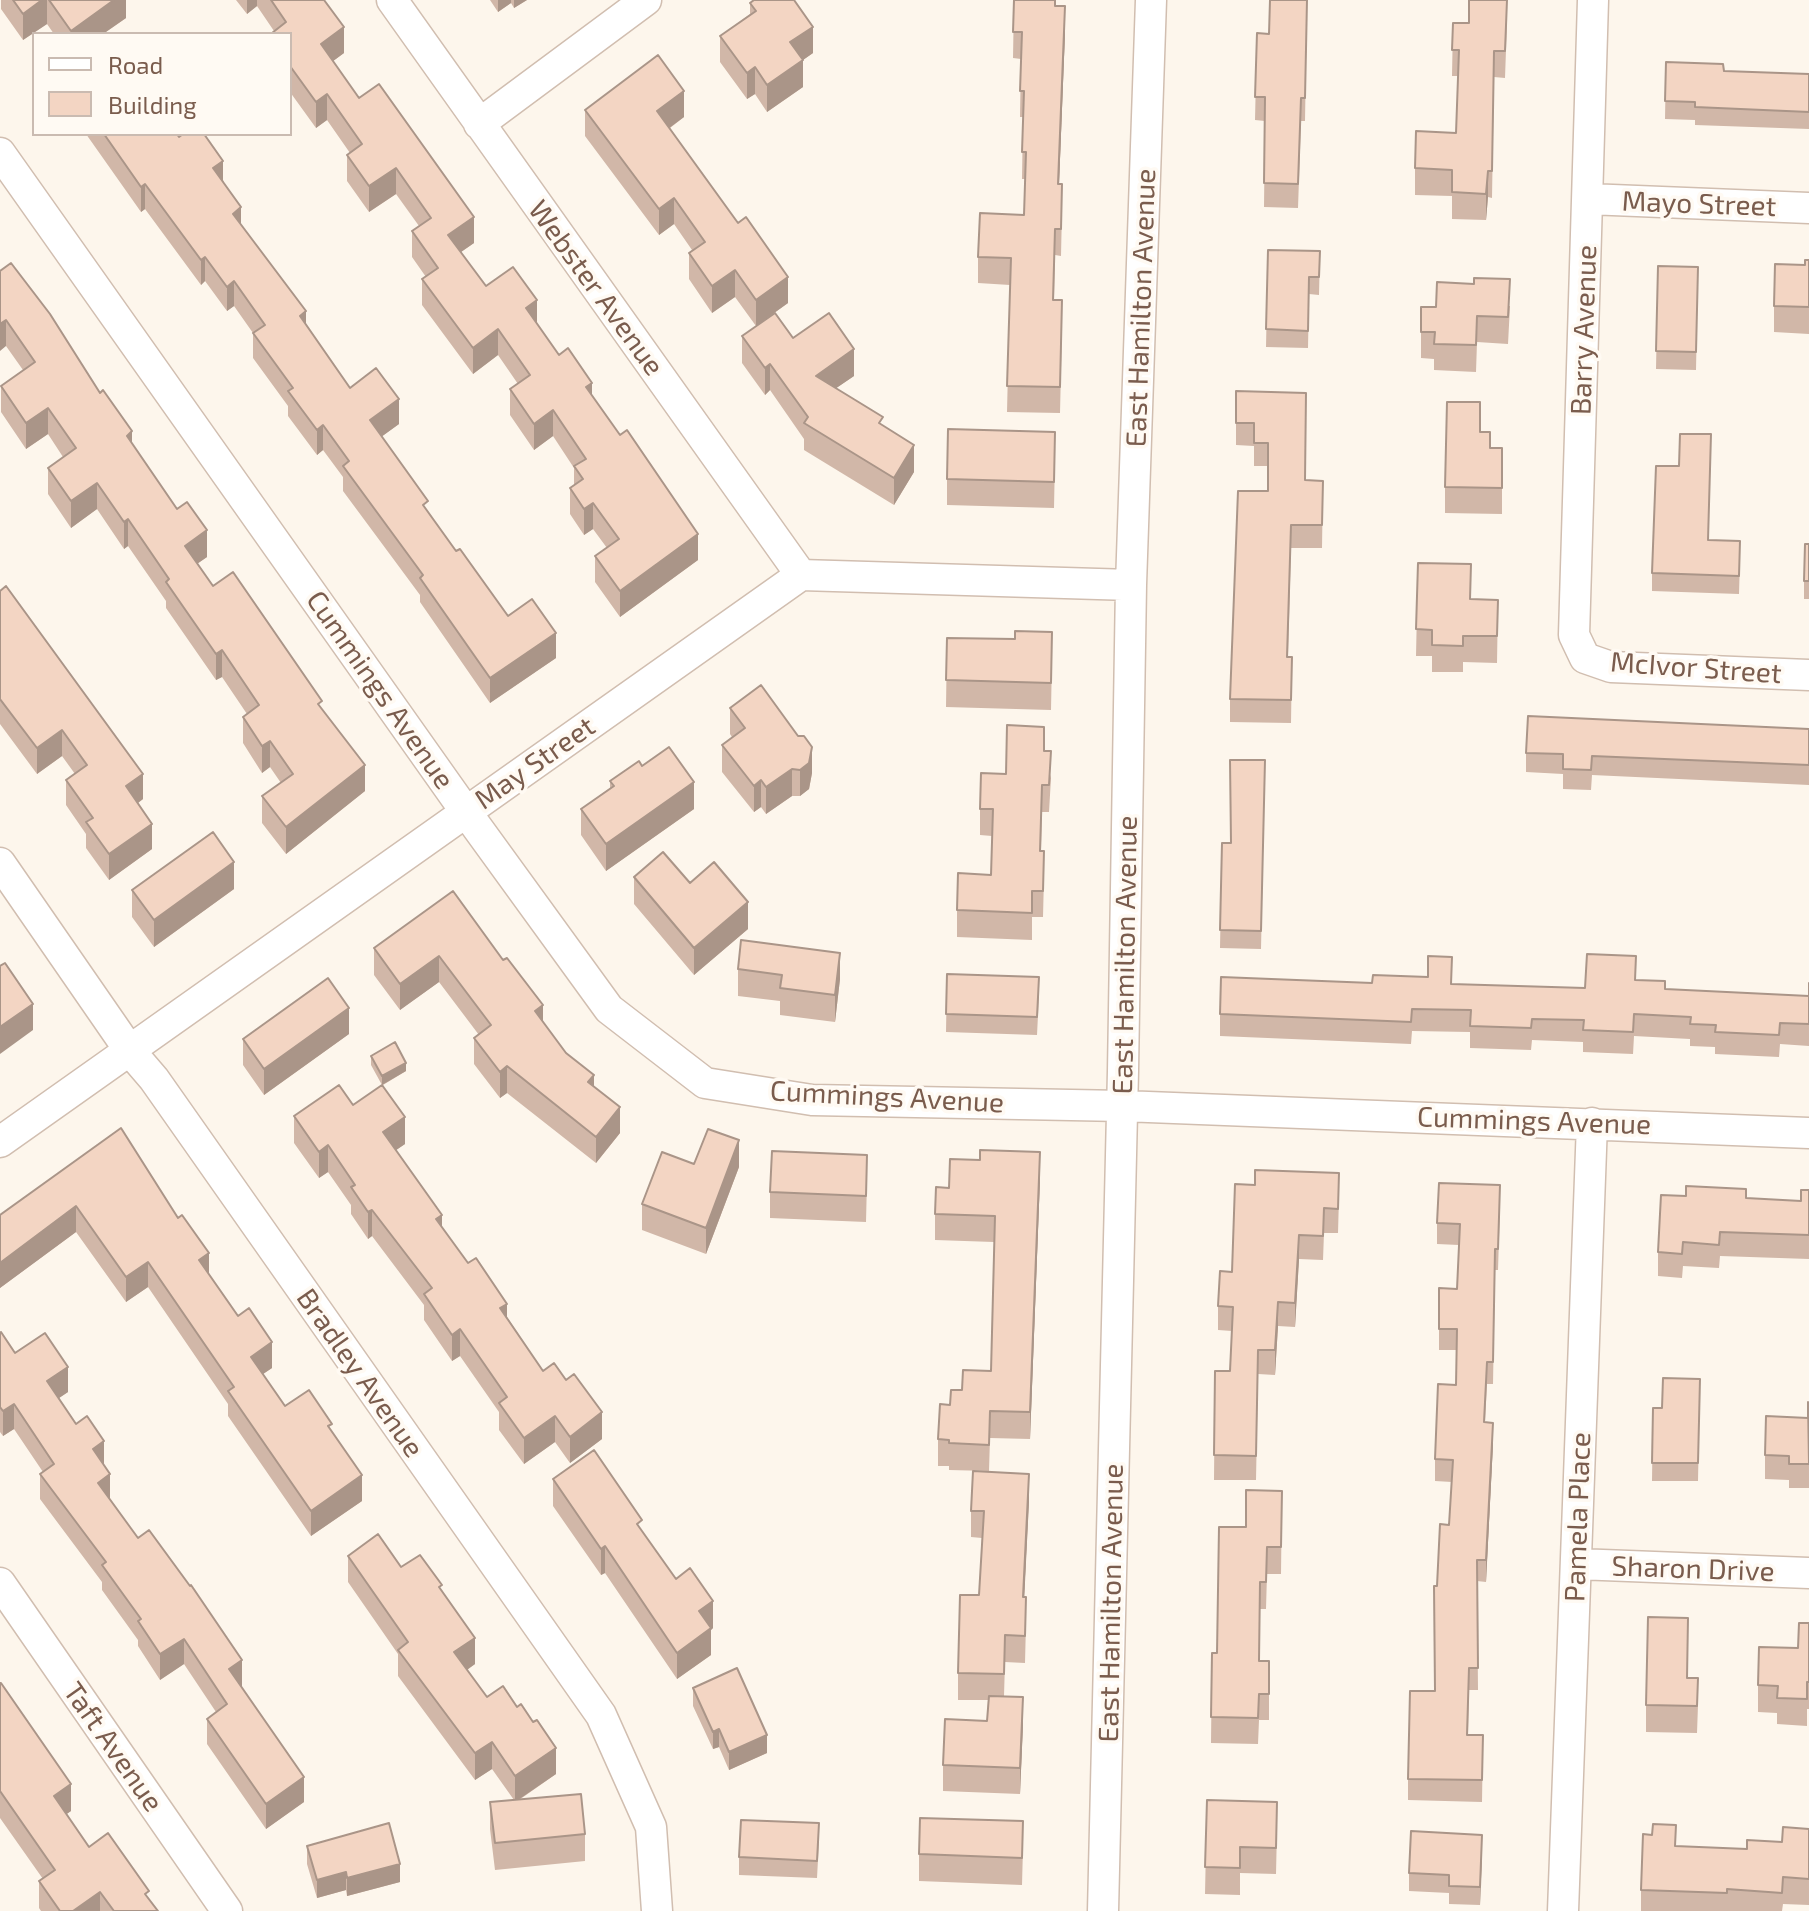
<!DOCTYPE html>
<html>
<head>
<meta charset="utf-8">
<style>
	body { margin:0 }
	#map { position:relative; width:1809px; height:1911px; overflow:hidden; background:#fdf6ec; font-family:"Exo 2",sans-serif }
	canvas { display:block }
	.legend { position:absolute; left:32px; top:32px; width:260px; height:104px; box-sizing:border-box; background:#fffaf3; border:2px solid #cabbb1; margin:0; padding:10px 14px; list-style:none; font-size:24px; color:#7a5c4d }
	.legend li { display:flex; align-items:center; gap:16px; height:40px }
	.legend b { width:40px; border:2px solid #cabbb1 }
</style>
</head>
<body>
<div id="map">
<canvas width="1809" height="1911"></canvas>
<ul class="legend">
<li><b style="height:10px;background:#fff"></b>Road</li>
<li><b style="height:22px;background:#f3d5c3"></b>Building</li>
</ul>
</div>
<script>
const c = document.querySelector('canvas').getContext('2d');
c.lineJoin = 'round';
function strokePath(path, color, width, dash) { c.strokeStyle = color; c.lineWidth = width; c.lineCap = dash ? 'butt' : 'round'; c.setLineDash(dash || []); c.stroke(path); }
function fill(path, color) { c.fillStyle = color; c.fill(path, 'evenodd'); }
function label(font, color, halo, rows, align = 'center') {
  c.font = font + ' "Exo 2",sans-serif'; c.lineWidth = 7; c.setLineDash([]); c.textBaseline = 'middle'; c.strokeStyle = halo; c.fillStyle = color; for (const [text, x, y, turn = 0] of rows) {
    c.save(); c.translate(x, y); c.rotate((+turn || 0) * Math.PI / 180); c.textAlign = isNaN(turn) ? turn : align; if (halo) c.strokeText(text, 0, 0); c.fillText(text, 0, 0); c.restore();
  }
}
const minor = new Path2D(`
	M392 0 801 575
	M1593 0 1574 635 1585 658 1611 667 1809 675
	M479 124 646 0
	M0 153 466 812 609 1009 705 1083 812 1100 1123 1106 1809 1133
	M1588 199 1809 208
	M0 863 130 1051 154 1079 601 1715 651 1827 657 1911
	M0 1142 801 575 1131 585
	M1577 1564 1809 1573
	M0 1583 227 1911
	M1103 1911 1123 1071 1131 585 1151 0
	M1563 1911 1592 1123`);
strokePath(minor, '#d1beb0', 33);
strokePath(minor, '#fff', 30);
fill(new Path2D(`
	M1 0H126V18L103 34H54L47 24 23 40 1 9Z
	M236 0H324L344 53 333 61 359 98 474 243 461 252 486 286 537 325 559 355 592 395 698 560 620 617 595 582V556L607 548 593 529 584 535 570 514V488L574 485V468L553 436 534 450 510 415V389L518 384 498 355 473 374 422 305V279L426 277 412 257V231L419 226 396 194 369 212 347 181V155L350 153 327 120 316 128 290 92V34H272L274 31 257 6 247 14Z
	M490 0H527L514 8 511 3 498 12Z
	M1014 0H1056V6L1065 33 1059 184 1062 210 1061 256 1055 255 1054 300 1062 327 1060 413 1007 412 1010 285 978 283V257L1024 215 1025 179H1022L1023 117H1020L1021 59 1013 58Z
	M1307 0 1305 121H1301L1298 208 1264 207 1265 121 1255 120 1257 33 1269 34Z
	M750 3 813 53 803 60V87L767 112 755 94 747 99 720 62V36L750 14Z
	M1507 22 1505 78 1494 77 1492 198 1488 197 1486 220 1452 219V196L1415 195V168L1456 133 1458 76H1452L1453 23Z
	M1666 62 1724 71 1809 74V129L1695 125V120L1665 119Z
	M585 110 684 117 670 128 788 303 756 326 735 297 712 313 689 279V253L692 250 674 224 659 235 585 136Z
	M86 134H177L223 180 241 226 306 324 350 388 399 424 381 437 428 512 456 551 508 616 556 658 490 703 420 602V595L343 491V477L323 450 317 455 288 416V406L253 358V333L234 306 227 311 205 281 201 285 145 209 141 212Z
	M1268 250 1320 251 1319 295 1309 294 1308 348 1266 347Z
	M1809 260V334L1774 332V306Z
	M1658 266 1698 267 1696 370 1656 369Z
	M0 271 132 444 207 557 197 564 213 586 322 710 365 791 286 854 262 823V796L281 783 270 767 262 773 243 743V717L247 714 222 677 216 680 166 608V601L128 546 124 549 97 509 71 528 48 494V468L63 457 48 434 26 449 1 412V386L23 370 6 346Z
	M1510 306 1508 344 1477 342 1476 372 1434 370V359L1421 358V332L1436 307Z
	M742 336 793 338 854 376 836 388 883 426 914 472 894 505 804 450V439L770 390 765 395 742 363Z
	M1236 391 1305 480 1323 481 1322 548H1291L1288 657H1292L1291 723 1230 722V699L1268 491V466H1254V446L1236 445Z
	M1480 432 1490 448H1502V514L1445 513V487Z
	M1055 458 1054 508 947 505V479Z
	M1709 540 1740 559 1739 594 1652 591V573Z
	M1809 544V599H1804V581Z
	M1418 563 1470 599 1498 600 1497 663 1463 662V672H1432V656H1416Z
	M0 591 143 799 138 803 152 849 109 880 86 848V834L66 805V780L75 774 62 756 37 774 0 724Z
	M947 638 1015 639 1052 658 1051 710 946 707Z
	M730 708 812 773 809 789 800 796H792L766 814 761 807 754 812 722 772V745L732 737 730 734Z
	M1809 729V785L1592 775 1591 790 1563 789V774L1526 772V753Z
	M1044 751 1051 778 1049 812H1042L1041 851 1044 877 1043 917H1032V940L957 937V910L991 875 992 836 980 835V809L1006 774Z
	M1265 760 1261 949 1220 948 1222 843H1231Z
	M642 766 694 809 606 871 581 835V809L610 788V781Z
	M634 877 690 883 748 929 694 975 634 904Z
	M234 889 154 947 132 917V890Z
	M453 891 543 1022 566 1053 594 1087 620 1133 596 1163 507 1093 500 1098 474 1064V1038L479 1035 439 982 400 1010 374 975V948Z
	M738 969 840 979 835 1022 780 1015V1001L738 996Z
	M947 974 1039 995 1037 1035 946 1032Z
	M1428 977 1452 984 1585 988 1636 980 1665 989 1809 996V983V1046L1780 1044 1779 1057 1715 1054V1047L1690 1046V1039L1634 1036 1633 1054 1583 1052V1042L1532 1040 1531 1050 1470 1048V1032L1412 1031 1411 1044 1220 1036V1014L1372 983Z
	M349 1034 264 1095 243 1065V1039Z
	M371 1056 406 1071 383 1085 405 1144 396 1150 442 1227 507 1317 543 1371 602 1439 570 1463 555 1442 524 1464 499 1430V1412L460 1356 452 1361 424 1320V1305L372 1236 368 1239 351 1214V1205L328 1172 319 1178 294 1143V1116L353 1105 382 1085 371 1065Z
	M121 1128 209 1274 272 1368 263 1374 285 1406 332 1432 362 1501 311 1536 228 1416V1404L148 1287 126 1302 76 1232 0 1288V1215Z
	M694 1164 739 1167 706 1254 642 1230V1204Z
	M1040 1179 1030 1439 990 1438 989 1471 949 1470V1466H938V1439L950 1405 962 1390 991 1371 994 1242 935 1240V1214L949 1188Z
	M867 1181 866 1222 770 1218V1192Z
	M1809 1190V1259L1720 1256 1719 1268 1683 1266 1682 1278 1658 1276V1252L1746 1198 1801 1201Z
	M1339 1197 1338 1233H1324L1323 1260 1299 1259 1295 1327 1278 1326 1275 1375 1258 1374 1256 1480H1214L1215 1371H1230L1232 1331 1218 1330V1306L1232 1272Z
	M1500 1206 1498 1270H1495L1493 1384H1487L1485 1422 1493 1444 1486 1582 1477 1581 1478 1690H1469L1468 1735H1483L1482 1802 1408 1800V1779L1435 1691 1437 1586 1449 1525 1452 1482 1435 1481V1459L1456 1385 1457 1350H1439V1288L1457 1289 1459 1245 1437 1244V1223Z
	M0 1333 15 1353 68 1392 59 1398 104 1466 110 1500 242 1686H241L304 1802 266 1829 207 1744V1719L216 1712 184 1664 160 1680 138 1646V1640L102 1590V1582L40 1499V1474L43 1472 14 1429 3 1436 0 1432Z
	M1700 1379 1698 1481H1652L1653 1408H1662Z
	M1809 1403V1488H1789V1480L1765 1479V1455L1808 1418Z
	M553 1479 642 1531 676 1579 713 1628 711 1630V1655L677 1679 605 1573 601 1575 553 1506Z
	M1282 1491 1281 1574H1267L1266 1609H1260L1259 1661H1269V1720H1259L1258 1744 1211 1743 1212 1653H1217L1246 1527Z
	M1029 1501 1024 1597 1026 1623 1025 1663 1005 1662 1004 1696 1023 1724 1020 1794 943 1791V1765L987 1721 988 1700H958V1673L979 1595 982 1538 971 1537V1511Z
	M348 1556 401 1567 442 1590 475 1664 467 1670 487 1697 556 1774 519 1800 585 1834V1861L495 1870 490 1829V1802L514 1800 492 1769 475 1780 398 1676V1654L348 1582Z
	M1809 1623V1709H1807V1726L1777 1724V1713L1758 1712V1685L1798 1648Z
	M1687 1678 1698 1705 1697 1733 1646 1732V1705Z
	M0 1683 71 1811 66 1814 89 1847 149 1899 158 1911H41L39 1908V1881L43 1879 0 1818Z
	M693 1688 767 1753 729 1770 719 1747 713 1749 693 1706Z
	M1207 1800 1277 1829 1276 1874 1240 1873V1895L1205 1894Z
	M1809 1829V1905L1783 1904 1782 1911H1641V1890L1676 1846 1747 1849 1782 1842Z
	M819 1841 817 1878 739 1875V1857Z
	M307 1846 400 1882 347 1896 346 1890 317 1898 307 1864Z
	M1023 1848 1022 1885 919 1881V1854Z
	M1482 1853 1480 1905 1449 1904V1893L1409 1891V1873Z`), '#d1b7a8');
fill(new Path2D(`
	M42 0H47V24L23 40V14Z
	M114 0H126V18L103 34H71V31Z
	M247 0H257V6L247 14Z
	M498 0H511V3L498 12Z
	M514 0H527L514 8Z
	M1065 6V33L1058 210V184Z
	M344 27V53L321 70V44Z
	M813 27V53L803 60V87L767 112V85L790 42Z
	M755 67V94L747 99V73Z
	M684 91V117L657 137V111Z
	M327 94V120L316 128V102Z
	M223 161V186L213 168Z
	M396 168V194L369 212V186Z
	M1488 171V197L1486 220V194Z
	M145 184V209L141 212V187Z
	M674 198V224L659 235V209Z
	M241 207V232L233 214Z
	M474 217V243L448 261V235Z
	M205 257V281L201 285V260Z
	M735 270V297L712 313V286Z
	M788 277V303L756 326V300Z
	M234 281V306L227 311V287Z
	M537 300V326L526 308Z
	M306 311V336L300 316Z
	M6 320V346L0 351V324Z
	M498 329V355L473 374V348Z
	M854 349V376L816 402V376Z
	M770 364V390L765 395V368Z
	M592 383V409L586 387Z
	M399 399V424L370 445V420Z
	M48 408V434L26 449V423Z
	M553 410V436L534 450V424Z
	M323 425V450L317 455V430Z
	M132 431V458L127 436Z
	M914 445V472L894 505V478Z
	M97 483V509L71 528V501Z
	M593 503V529L584 535V509Z
	M128 519V546L124 549V522Z
	M207 530V557L185 572V546Z
	M698 534V560L620 617V591Z
	M556 633V658L490 703V678Z
	M222 650V677L216 680V654Z
	M62 730V756L37 774V748Z
	M270 741V767L262 773V746Z
	M812 747V773L809 789 800 796V770Z
	M365 765V791L286 854V827Z
	M792 769V796L766 814V787Z
	M143 774V799L126 812V786Z
	M761 780V807L754 812V786Z
	M694 782V809L606 871V844Z
	M152 824V849L109 880V854Z
	M234 862V889L154 947V920Z
	M748 902V929L694 975V948Z
	M840 953V979L835 1022V995Z
	M439 956V982L400 1010V984Z
	M33 1004V1030L0 1054V1027Z
	M543 1005V1032L535 1011Z
	M349 1008V1034L264 1095V1069Z
	M406 1063V1071L382 1085V1076Z
	M507 1066V1093L500 1098V1072Z
	M594 1075V1101L588 1082Z
	M620 1107V1133L596 1163V1137Z
	M405 1117V1144L383 1159V1132Z
	M739 1140V1167L706 1254V1228Z
	M328 1145V1172L319 1178V1152Z
	M1040 1152V1179L1030 1439V1412Z
	M76 1206V1232L0 1288V1263Z
	M372 1210V1236L368 1239V1212Z
	M442 1215V1241L436 1219Z
	M1299 1235V1259L1295 1327V1303Z
	M209 1253V1279L199 1260Z
	M148 1262V1287L126 1302V1277Z
	M1278 1302V1326L1275 1375V1350Z
	M507 1304V1330L500 1308Z
	M460 1329V1356L452 1361V1335Z
	M272 1342V1368L251 1382V1357Z
	M68 1367V1392L47 1406V1381Z
	M14 1404V1429L3 1436V1411Z
	M602 1412V1439L570 1463V1437Z
	M555 1416V1442L524 1464V1438Z
	M1493 1423V1444L1486 1582V1560Z
	M104 1441V1466L93 1449Z
	M110 1474V1500L98 1483Z
	M1029 1474V1501L1023 1623V1597Z
	M362 1475V1501L311 1536V1511Z
	M605 1546V1573L601 1575V1549Z
	M713 1601V1628L711 1630V1655L677 1679V1653L699 1611Z
	M475 1638V1664L454 1679V1652Z
	M184 1639V1664L160 1680V1654Z
	M242 1660V1686L229 1694V1669Z
	M1023 1697V1724L1020 1794V1768Z
	M719 1729V1747L713 1749V1732Z
	M767 1735V1753L729 1770V1752Z
	M492 1742V1769L475 1780V1753Z
	M556 1748V1774L515 1802V1776Z
	M304 1777V1802L266 1829V1804Z
	M71 1784V1811L54 1823V1796Z
	M1482 1835V1853L1480 1905V1887Z
	M400 1864V1882L347 1896V1878Z
	M346 1872V1890L317 1898V1880Z
	M100 1892V1911H73Z`), '#aa9588');
const building = new Path2D(`
	M13 0H42L23 14Z
	M49 0H114L71 31Z
	M271 0H324L344 27 321 44 359 98 379 84 474 217 448 235 486 286 513 267 537 300 526 308 559 355 568 348 592 383 586 387 620 435 627 430 698 534 620 591 595 556 619 539 593 503 584 509 570 488 583 479 574 466 586 459 553 410 534 424 510 389 530 375 498 329 473 348 422 279 438 268 412 231 431 218 396 168 369 186 347 155 362 144 327 94 316 102 290 66V34H273L272 33 286 22Z
	M754 0H794L813 27 790 42 803 60 767 85 755 67 747 73 720 36 756 11 750 3Z
	M1014 0H1055V6H1065L1058 184H1062L1061 229H1055L1053 300H1062L1060 387 1007 386 1011 258 978 257 980 213 1024 215 1026 152H1022L1024 91H1020L1022 32H1013Z
	M1270 0H1307L1305 98H1301L1298 184 1264 183 1265 97H1255L1257 33 1269 34Z
	M1469 0H1507L1505 51H1494L1492 171H1488L1486 194 1452 192V170L1415 168 1416 131 1456 133 1459 50H1452L1453 23H1469Z
	M658 55 684 91 657 111 738 223 746 217 788 277 756 300 735 270 712 286 689 253 705 242 674 198 659 209 585 110Z
	M1666 62 1723 64 1724 71 1809 74V112L1695 107V102L1665 101Z
	M104 134H177L179 137 183 134H204L223 161 213 168 241 207 233 214 306 311 300 316 350 388 376 368 399 399 370 420 428 501 423 505 456 551 460 549 508 616 532 599 556 633 490 678 420 578 423 575 343 466 349 461 323 425 317 430 288 391 293 388 253 333 265 325 234 281 227 287 205 257 201 260 145 184 141 187Z
	M1268 250 1320 251 1319 277H1309L1308 331 1266 329Z
	M1805 260H1809V307L1774 306 1775 264 1805 265Z
	M11 263 50 314 100 393 103 390 132 431 127 436 177 509 187 502 207 530 185 546 213 586 233 572 322 701 318 704 365 765 286 827 262 796 293 774 270 741 262 746 243 717 259 705 222 650 216 654 166 582 169 579 128 519 124 522 97 483 71 501 48 468 76 448 48 408 26 423 1 386 35 362 6 320 0 324V271Z
	M1658 266 1698 267 1696 352 1656 351Z
	M1474 278 1510 279 1508 317 1477 316 1476 345 1434 344 1435 332H1421V307H1436L1437 282 1474 284Z
	M775 313 793 338 829 313 854 349 816 376 883 417 879 423 914 445 894 478 804 423 808 417 770 364 765 368 742 336Z
	M1236 391 1306 393 1305 480 1323 481 1322 525H1291L1287 657H1292L1291 700 1230 699 1238 491H1268V443H1254V423H1236Z
	M1447 402H1480V432H1490V448H1502V488L1445 487Z
	M948 429 1055 432 1054 482 947 479Z
	M1680 434H1711L1708 540 1740 541 1739 576 1652 573 1656 466H1679Z
	M1805 544H1809V581H1804Z
	M1418 563 1471 564 1470 599 1498 600 1497 636H1463V646L1432 645V630L1416 629Z
	M6 586 143 774 126 786 152 824 109 854 86 822 93 818 66 780 87 765 62 730 37 748 0 699V591Z
	M1015 631 1052 632 1051 683 946 680 947 638 1015 639Z
	M761 685 798 736H804L812 747 809 763 800 770 792 769 766 787 761 780 754 786 722 745 745 728 730 708Z
	M1528 716 1809 729V765L1592 756 1591 770 1563 769V754L1526 753Z
	M1007 725 1044 727V751H1051L1049 785H1042L1040 851H1044L1043 891H1032V913L957 910 958 873 991 875 993 809H980L981 773 1006 774Z
	M669 747 694 782 606 844 581 809 614 786 610 781 639 761 642 766Z
	M1230 760H1265L1261 931 1220 930 1222 843H1231Z
	M213 832 234 862 154 920 132 890Z
	M663 852 690 883 714 862 748 902 694 948 634 877Z
	M453 891 503 960 507 958 543 1005 535 1011 566 1053 594 1075 588 1082 620 1107 596 1137 507 1066 500 1072 474 1038 491 1025 439 956 400 984 374 948Z
	M741 940 840 953 835 995 780 988 782 975 738 969Z
	M1587 954 1636 956 1635 980 1665 981V989L1809 996V983V1024L1780 1023 1779 1035 1715 1032 1716 1025 1690 1024 1691 1017 1634 1014 1633 1032 1583 1030 1584 1020 1532 1019 1531 1028 1470 1026 1471 1010 1412 1009 1411 1022 1220 1014 1221 977 1372 983 1373 975 1428 977V956L1452 957 1451 984 1585 988Z
	M5 963 33 1004 0 1027V966Z
	M947 974 1039 977 1037 1017 946 1014Z
	M328 978 349 1008 264 1069 243 1039Z
	M395 1042 406 1063 382 1076 371 1056Z
	M339 1085 353 1105 382 1085 405 1117 383 1132 442 1215 436 1219 468 1263 476 1258 507 1304 500 1308 543 1371 554 1363 566 1380 574 1374 602 1412 570 1437 555 1416 524 1438 499 1403 507 1397 460 1329 452 1335 424 1294 432 1288 372 1210 368 1212 351 1187 355 1185 328 1145 319 1152 294 1116Z
	M121 1128 178 1218 182 1215 209 1253 199 1260 238 1316 249 1308 272 1342 251 1357 285 1406 309 1390 332 1424 328 1426 362 1475 311 1511 228 1391 234 1387 148 1262 126 1277 76 1206 0 1263V1215Z
	M708 1129 739 1140 706 1228 642 1204 662 1152 694 1164Z
	M980 1150 1040 1152 1030 1412 990 1411 989 1445 949 1443V1440L938 1439 940 1404 950 1405 951 1390H962L963 1370 991 1371 995 1216 935 1214 936 1187 949 1188 950 1159 980 1160Z
	M772 1151 867 1155 866 1196 770 1192Z
	M1255 1170 1339 1173 1338 1209 1324 1208 1323 1236 1299 1235 1295 1303 1278 1302 1275 1350H1258L1256 1456 1214 1455 1215 1371H1230L1233 1307 1218 1306 1220 1271 1232 1272 1235 1184 1255 1185Z
	M1439 1183 1500 1185 1498 1249H1495L1493 1362H1487L1484 1422 1493 1423 1486 1560H1477L1478 1668H1469L1467 1735H1483L1482 1780 1408 1779 1410 1691H1435L1434 1586H1437L1440 1524 1449 1525 1453 1460 1435 1459 1438 1384 1456 1385 1457 1329H1439V1288L1457 1289 1460 1224 1437 1223Z
	M1686 1186 1746 1189V1198L1801 1201V1190H1809V1235L1720 1232 1719 1245 1683 1242 1682 1254 1658 1252 1661 1195 1686 1196Z
	M1 1332 15 1353 45 1333 68 1367 47 1381 76 1424 87 1416 104 1441 93 1449 110 1474 98 1483 138 1538 149 1530 190 1586 191 1585 242 1660 229 1669 304 1777 266 1804 207 1719 227 1704 184 1639 160 1654 138 1621 141 1619 102 1565 106 1562 40 1474 54 1464 14 1404 3 1411 0 1407V1333Z
	M1663 1378 1700 1379 1698 1463H1652L1653 1408H1662Z
	M1808 1402 1809 1464H1789V1456L1765 1455 1766 1416 1808 1418Z
	M594 1450 642 1520 637 1524 676 1579 690 1568 713 1601 699 1611 711 1628 677 1653 605 1546 601 1549 553 1479Z
	M973 1471 1029 1474 1023 1597H1026L1025 1636 1005 1635 1004 1674 958 1673 960 1595H979L984 1511H971Z
	M1246 1490 1282 1491 1281 1547H1267L1266 1582H1260L1259 1661H1269V1694H1259L1258 1718 1211 1717 1212 1653H1217L1219 1527H1246Z
	M378 1534 401 1567 420 1555 442 1585 439 1587 475 1638 454 1652 487 1697 503 1686 517 1707 521 1704 533 1722 537 1720 556 1748 515 1776 492 1742 475 1753 398 1650 408 1642 348 1556Z
	M1648 1617 1688 1618 1687 1678H1698L1697 1706 1646 1705Z
	M1799 1623H1809V1682H1807V1699L1777 1698 1778 1686 1758 1685 1759 1647 1798 1648Z
	M737 1668 767 1735 729 1752 719 1729 713 1732 693 1688Z
	M0 1683H1L71 1784 54 1796 89 1847 108 1833 149 1891 145 1894 158 1911H114L100 1892 73 1911H60L39 1881 55 1870 0 1791Z
	M989 1696 1023 1697 1020 1768 943 1765 945 1719 987 1721Z
	M581 1794 585 1834 495 1843 490 1802Z
	M1207 1800 1277 1802 1276 1848 1240 1847V1868L1205 1867Z
	M920 1818 1023 1821 1022 1858 919 1854Z
	M741 1820 819 1823 817 1861 739 1857Z
	M389 1823 400 1864 347 1878 346 1872 317 1880 307 1846Z
	M1653 1824 1676 1825 1675 1846 1747 1849V1840L1782 1842 1783 1827 1809 1829V1879L1783 1877 1782 1893 1727 1889V1893L1641 1890 1643 1834 1652 1835Z
	M1411 1831 1482 1835 1480 1887 1449 1886V1875L1409 1873Z`);
fill(building, '#f3d5c3');
strokePath(building, '#aa9588', 2);
label('28px', '#7a5c4d', '#fffaf3', [
	["Mayo Street",1699,204,2],
	["Webster Avenue",596,288,54],
	["East Hamilton Avenue",1141,308,-88],
	["Barry Avenue",1584,330,-88],
	["McIvor Street",1696,668,4],
	["Cummings Avenue",380,690,55],
	["May Street",535,763,-35],
	["East Hamilton Avenue",1125,955,-89],
	["Cummings Avenue",887,1097,3],
	["Cummings Avenue",1534,1121,2],
	["Bradley Avenue",360,1373,55],
	["Pamela Place",1578,1517,-88],
	["Sharon Drive",1693,1569,2],
	["East Hamilton Avenue",1111,1603,-89],
	["Taft Avenue",113,1747,55]
]);
</script>
</body>
</html>
